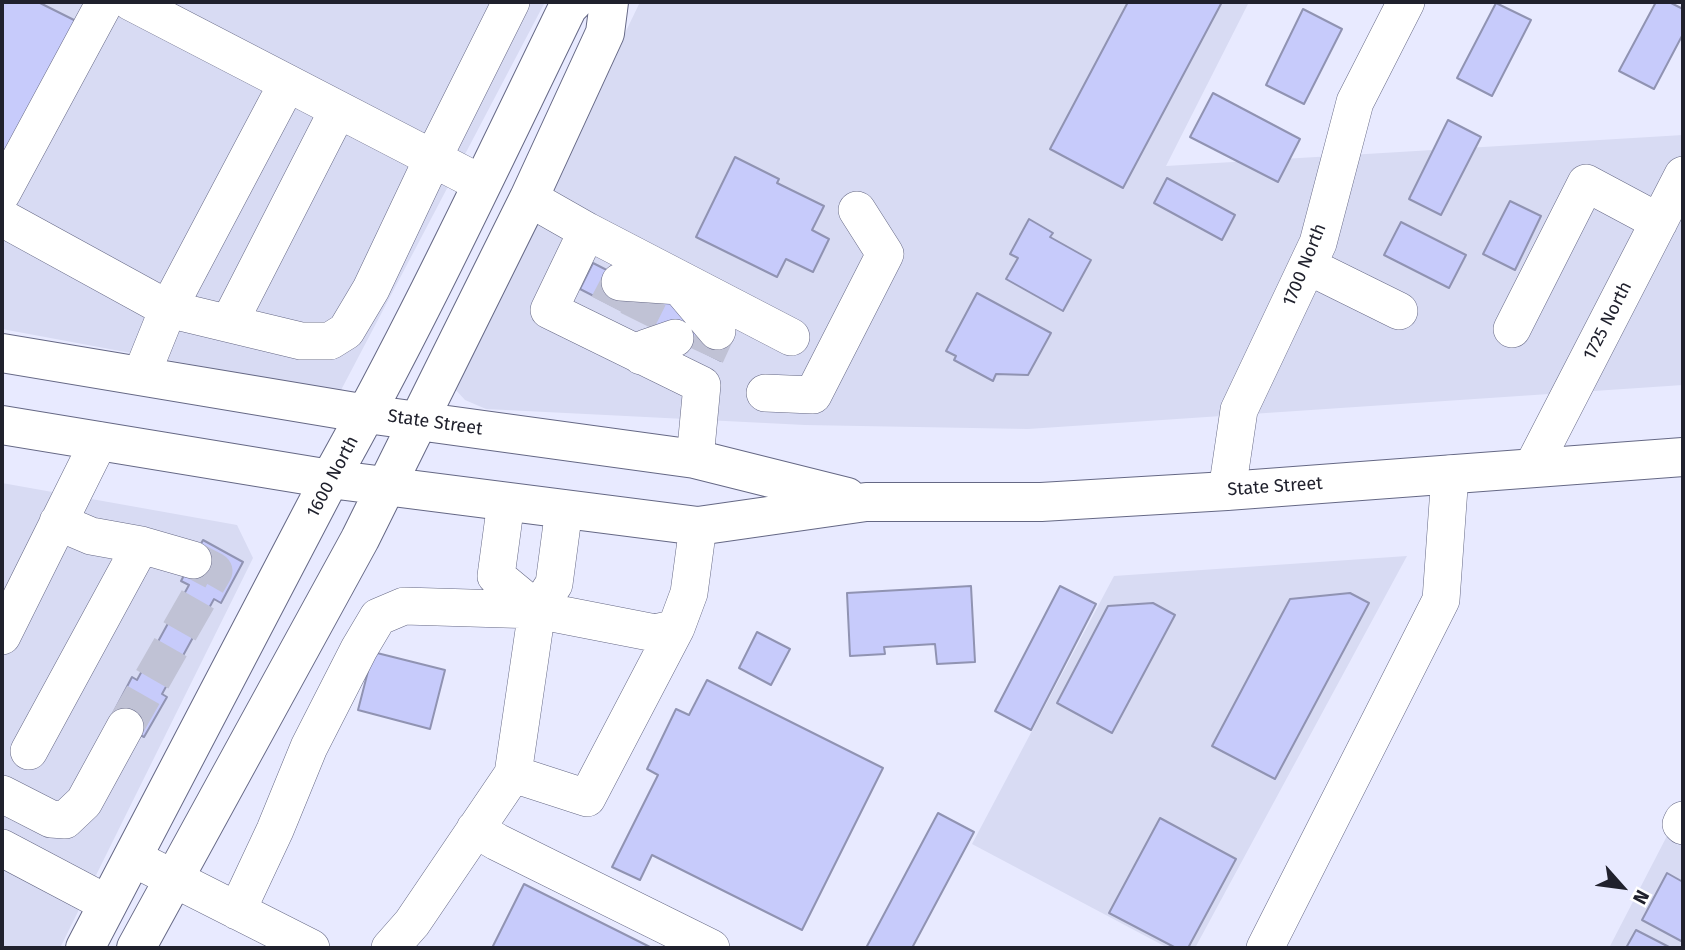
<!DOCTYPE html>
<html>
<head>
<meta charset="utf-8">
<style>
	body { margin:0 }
	#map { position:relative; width:1685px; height:950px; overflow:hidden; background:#e8eaff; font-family:"Fira Sans",sans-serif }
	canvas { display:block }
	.frame { position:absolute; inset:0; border:4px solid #20212d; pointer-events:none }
	.north { position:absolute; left:1587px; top:852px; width:70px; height:70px; -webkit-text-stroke:5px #fff; paint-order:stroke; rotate:118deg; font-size:19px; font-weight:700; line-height:28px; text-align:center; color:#20212d }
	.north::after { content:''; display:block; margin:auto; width:24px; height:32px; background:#20212d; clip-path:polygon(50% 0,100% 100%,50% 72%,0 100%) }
</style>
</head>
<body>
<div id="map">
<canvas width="1685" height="950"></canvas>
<div class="frame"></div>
<div class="north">N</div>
</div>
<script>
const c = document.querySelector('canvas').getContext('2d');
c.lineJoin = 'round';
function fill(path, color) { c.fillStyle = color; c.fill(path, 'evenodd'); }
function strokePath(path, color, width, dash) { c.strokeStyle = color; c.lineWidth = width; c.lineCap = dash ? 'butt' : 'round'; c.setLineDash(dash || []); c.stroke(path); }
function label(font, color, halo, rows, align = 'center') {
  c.font = font + ' "Fira Sans",sans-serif'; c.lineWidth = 5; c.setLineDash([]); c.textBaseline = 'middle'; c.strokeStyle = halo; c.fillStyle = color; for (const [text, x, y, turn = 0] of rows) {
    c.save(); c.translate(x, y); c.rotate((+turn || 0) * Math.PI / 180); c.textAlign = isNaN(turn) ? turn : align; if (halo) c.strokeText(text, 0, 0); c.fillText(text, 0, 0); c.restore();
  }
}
fill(new Path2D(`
	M2 2H545L340 392 2 329Z
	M640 2H1249L1166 166 1683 135V385L1028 429 805 425 486 409 465 400 454 388Z
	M2 483 237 525 253 558 60 948H2Z
	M1407 556 1195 948H1168L972 844 1114 576Z
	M1683 805V948H1609Z`), '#d8dbf3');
const building = new Path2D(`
	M2 2H38L76 21 2 167Z
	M1128 2H1222L1123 188 1050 149Z
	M1656 2H1669L1683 9V34L1654 89 1619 71Z
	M1496 3 1531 20 1492 96 1457 78Z
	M1303 9 1342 29 1304 104 1266 85Z
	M1213 93 1300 139 1278 182 1190 137Z
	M1448 120 1481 137 1441 215 1409 199Z
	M735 157 779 179 777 183 824 206 812 230 829 239 813 272 786 259 777 277 696 237Z
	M1167 178 1235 215 1222 240 1154 203Z
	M1510 201 1541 216 1515 270 1483 254Z
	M1029 219 1053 233 1050 237 1091 260 1063 311 1006 279 1018 258 1010 254Z
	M1401 222 1466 255 1449 288 1384 255Z
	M593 263 734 335 721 361 580 289Z
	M977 293 1051 333 1028 375 996 374 993 381 954 360 956 356 946 351Z
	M203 540 243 562 221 603 214 599 162 694 167 697 144 737 110 719 132 677 137 680 189 585 181 581Z
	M971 586 975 662 937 664 935 644 884 647 885 654 850 656 847 593Z
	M1060 586 1096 604 1031 730 995 711Z
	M1350 593 1369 603 1275 779 1212 746 1290 599Z
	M1153 603 1175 615 1112 733 1057 703 1108 606Z
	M757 632 790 649 771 685 739 668Z
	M373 652 445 670 430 729 358 710Z
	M707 680 883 768 802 930 652 855 640 880 612 867 658 775 647 769 676 709 689 715Z
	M938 813 974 832 912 948H866Z
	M1160 818 1236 859 1188 948H1176L1109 913Z
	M1667 873 1683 882V942L1642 920Z
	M524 884 652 948H492Z
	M1636 930 1671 948H1626Z`);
fill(building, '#c7cbfb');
strokePath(building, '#9093b2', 2);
strokePath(new Path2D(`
	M608 305 620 282
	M637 321 649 297
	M706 355 717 331
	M125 727 214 571 193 560`), '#c0c2d5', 37, [37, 18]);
const minor = new Path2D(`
	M131 2 482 184
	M287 84 168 309 301 341H330L346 331 371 289 433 158 511 2
	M2 193 105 2
	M529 198 587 231 549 310 702 385 695 459
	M2 218 168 309 141 376
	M587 231 791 337
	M1308 266 1399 311
	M620 282 679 286 717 331
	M229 323 338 110
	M1512 329 1586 183 1659 222
	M641 356 646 348 675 338
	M765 393 813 395 885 254 857 210
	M1532 468 1683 175
	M1227 491 1239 410 1318 243 1355 102 1406 2
	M506 502 496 576 537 610
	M58 522 91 536 141 545 193 560
	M2 636 99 441
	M29 751 141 545
	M513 774 587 798 676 628
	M2 794 51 819 65 820 84 802 125 727
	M1683 820 1681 824 1683 826
	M475 829 497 842 711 948
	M2 848 108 904
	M133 858 311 948
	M237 911 275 830 309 747 359 649 378 617 404 606 537 610 655 633 676 628 689 593 698 526
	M390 948 412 923 513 774 537 610 554 584 564 509
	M1265 948 1441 600 1450 474`);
const major = new Path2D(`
	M2 353 367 414 695 459 847 497
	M2 425 330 479 698 526 866 502H1041L1227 491 1683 457
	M85 948 330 479C416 326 491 165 568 7L573 2
	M136 948 360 539 529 198 605 33 609 2`);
strokePath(minor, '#656885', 38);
strokePath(major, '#656885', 40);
strokePath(minor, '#fff', 37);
strokePath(major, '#fff', 38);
label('18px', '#20212d', '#fff', [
	["1700 North",1305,265,-68],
	["1725 North",1608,321,-63],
	["State Street",435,423,8],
	["1600 North",333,477,-62],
	["State Street",1275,487,-4]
]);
</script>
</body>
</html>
